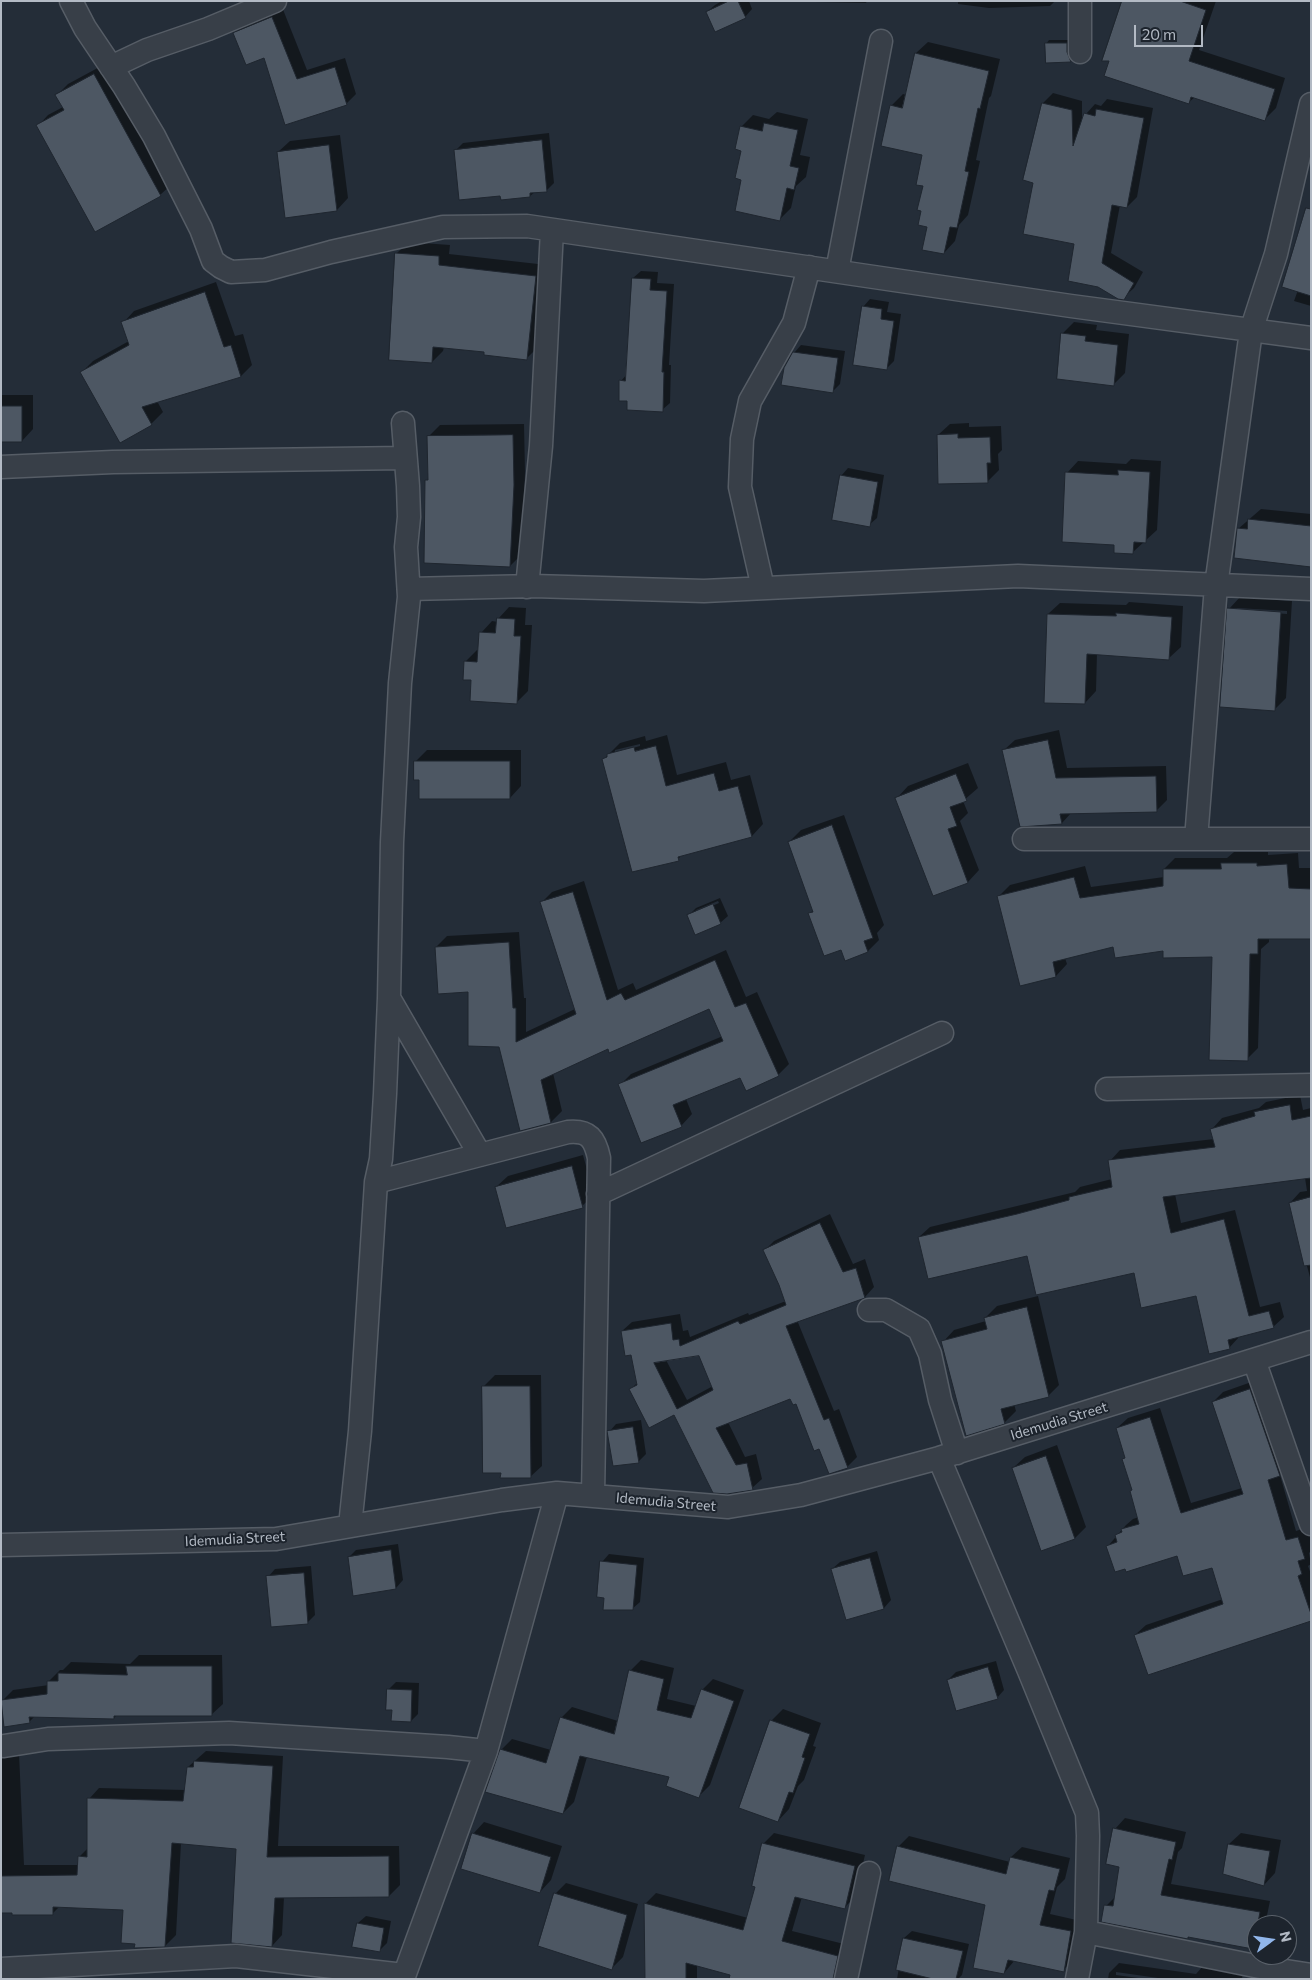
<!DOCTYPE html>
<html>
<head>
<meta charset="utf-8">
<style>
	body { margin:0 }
	#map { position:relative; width:1312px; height:1980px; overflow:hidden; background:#242d38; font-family:Commissioner,sans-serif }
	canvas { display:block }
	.frame { position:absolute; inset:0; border:2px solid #b3bac4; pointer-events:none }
	.north { position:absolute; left:1247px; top:1915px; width:50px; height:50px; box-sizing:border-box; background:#1d242d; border:1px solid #596069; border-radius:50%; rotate:76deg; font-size:14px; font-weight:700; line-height:20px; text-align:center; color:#b3bac4 }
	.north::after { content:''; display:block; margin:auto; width:18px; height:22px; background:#91b6eb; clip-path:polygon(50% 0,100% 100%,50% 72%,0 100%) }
	.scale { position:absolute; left:1134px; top:25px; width:69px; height:22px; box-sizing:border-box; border:2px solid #b3bac4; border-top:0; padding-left:6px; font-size:15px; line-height:18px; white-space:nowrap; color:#b3bac4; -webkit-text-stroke:4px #1d242d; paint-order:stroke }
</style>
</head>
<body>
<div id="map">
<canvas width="1312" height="1980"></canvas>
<div class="frame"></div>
<div class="north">N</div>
<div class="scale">20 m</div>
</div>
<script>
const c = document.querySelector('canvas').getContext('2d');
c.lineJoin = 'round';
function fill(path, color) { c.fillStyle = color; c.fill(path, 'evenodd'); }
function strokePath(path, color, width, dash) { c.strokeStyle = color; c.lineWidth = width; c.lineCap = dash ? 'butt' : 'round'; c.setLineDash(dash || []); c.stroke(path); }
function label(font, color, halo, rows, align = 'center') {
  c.font = font + ' Commissioner,sans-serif'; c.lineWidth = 4; c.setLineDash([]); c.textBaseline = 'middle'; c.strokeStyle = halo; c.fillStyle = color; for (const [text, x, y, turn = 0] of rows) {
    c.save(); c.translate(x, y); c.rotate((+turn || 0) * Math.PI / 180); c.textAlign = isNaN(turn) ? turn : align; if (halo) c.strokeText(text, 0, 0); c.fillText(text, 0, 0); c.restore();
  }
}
fill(new Path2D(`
	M722 1H749L752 9 745 17 707 12 715 5Z
	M764 1H867L866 3Z
	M958 1H1055L1050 6 989 8 958 4Z
	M1124 1H1216L1199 50 1285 78 1276 108 1265 119 1195 97 1188 103Z
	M282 7 307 70 345 58 356 94 346 104 285 123 265 56 235 33 245 23Z
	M1049 40H1070L1073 58 1070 61 1046 44Z
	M928 42 1000 59 991 96 989 98 976 160 980 161 968 215 959 225 955 241 944 253 929 226 924 185V154L891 106 903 94 906 95 916 53Z
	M105 64 171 185 160 195 38 126 48 115 63 107 57 95 68 84Z
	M1053 93 1082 101V123L1086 114 1095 104 1101 106 1107 99 1153 108 1137 197 1127 207 1120 205 1111 253 1143 272 1134 288 1123 298 1076 243 1035 182 1025 179 1043 103Z
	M777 112 808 119 800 155 810 157 806 177 796 186 791 208 780 219 743 179 741 127 753 115 769 119Z
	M549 133 554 183 546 191 535 192 530 196 501 195 455 151 463 143Z
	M340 135 348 198 337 210 278 152 290 141Z
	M1311 208V306L1294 301 1298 290 1306 213Z
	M408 242 450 245 449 254 547 265 538 347 527 358 486 350 444 347 443 351 432 362 397 253Z
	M641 271 658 272 657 283 674 284 669 365H671L670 403 662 410 628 400 621 381 627 374 633 278Z
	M216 282 235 336 243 334 252 365 241 376 157 401 163 412 151 424 121 441 82 372 93 361 129 341 123 323 134 311Z
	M870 299 889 302 887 312 901 314 894 361 887 368 863 307Z
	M1074 322 1097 325 1096 330 1129 334 1125 373 1113 385 1063 333Z
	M801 345 845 351 840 384 833 391 794 353Z
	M1 395H33V429L22 441H1Z
	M969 423V427L1001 426 1002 450 998 454 999 470 987 482 938 435 950 424Z
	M524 424 525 473 522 554 510 566 427 481 429 478V436L440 425Z
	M1131 459 1161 461 1157 530 1133 552 1115 543 1067 473 1078 461 1126 464Z
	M848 468 884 475 877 518 869 525 841 476Z
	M1261 509 1311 514V566L1238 529Z
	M1240 597 1292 601 1286 698 1274 710 1229 609ZM1237 608 1287 611V614L1237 610Z
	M1129 602 1183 606 1181 647 1169 658 1097 653 1096 691 1085 703 1048 614 1060 603 1126 605Z
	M509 607 526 608 525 625H532L528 691 516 703 472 679 465 662 477 650H479L481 633 492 621 498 622V619Z
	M1059 730 1067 768 1166 766 1167 800 1156 811 1072 812 1062 823 1004 750 1015 740Z
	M667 735 677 775 726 762 731 780 750 775 763 824 752 836 683 854 678 859 604 759 620 743 645 736 646 741ZM640 744V746L615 753V750Z
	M427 750H521V786L510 798 420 779 415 762Z
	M968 763 978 788 963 801 968 813 960 821 979 870 968 882 934 895 897 798 908 786Z
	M844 815 884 925 877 933 879 940 868 951 842 949 810 913 814 910 789 842 801 830Z
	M1234 852H1268V855L1298 853 1299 868H1311V938H1269V942L1261 949 1258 1048 1247 1059 1213 956 1114 946 1065 958 1067 964 1056 976 998 897 1010 885 1085 866 1091 887 1164 877V869L1175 858H1227Z
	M584 881 618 990 633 983 636 990 726 950 746 997 757 992 789 1064 778 1075 741 1077 686 1099 692 1114 681 1126 620 1085 631 1074 723 1036 710 1007 608 1048 553 1073 562 1111 551 1122 521 1129 500 1045 469 991 436 947 447 936 519 932 524 998H526V1032L575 1009 541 903 552 892Z
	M720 898 728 916 720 923 689 915 696 908ZM718 901 719 903 696 913V910Z
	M1300 1095 1303 1110 1311 1108V1281L1290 1203 1300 1192 1307 1191 1305 1178 1175 1194 1181 1223 1235 1210 1260 1307 1280 1302 1284 1317 1273 1327 1239 1336V1337L1229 1348 1197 1295 1135 1272 919 1237 930 1227 1075 1192 1080 1187 1112 1179 1110 1161 1120 1150 1214 1139 1212 1129 1222 1118 1259 1108 1266 1102Z
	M583 1155 594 1195 582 1206 496 1187 508 1176Z
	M830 1214 853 1264 865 1259 874 1287 865 1297 797 1320 834 1411 839 1409 857 1457 847 1467 820 1448 797 1402 791 1397 728 1422 745 1457 756 1454 762 1479 752 1488 675 1413 631 1389 638 1382 632 1354 622 1331 632 1322 680 1314 683 1331 688 1330 690 1337 748 1313 749 1315 786 1301 764 1251 774 1241ZM700 1355 713 1386 687 1400 666 1360Z
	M1038 1296 1059 1385 1048 1396 1014 1404 1016 1411 1004 1423 943 1342 954 1330 986 1321 985 1318 997 1306Z
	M495 1375H541L542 1466 530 1477 483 1387Z
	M1260 1379 1290 1464 1280 1475 1296 1531 1308 1527 1311 1535V1551L1309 1553 1311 1564 1308 1566 1311 1574V1619L1135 1635 1146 1625 1223 1599 1213 1566 1178 1554 1108 1546 1126 1525 1133 1519 1139 1517 1133 1489 1123 1459 1126 1457 1117 1428 1128 1418 1160 1408 1191 1503 1242 1488 1213 1402 1223 1392Z
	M641 1420 646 1454 639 1461 609 1432 616 1424Z
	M1057 1445 1086 1527 1075 1538 1013 1468 1025 1457Z
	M398 1544 403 1580 396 1588 349 1557 356 1550Z
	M877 1551 891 1600 884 1608 847 1618 832 1569 840 1562Z
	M609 1554 644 1558 640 1602 632 1609 602 1562Z
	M311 1566 315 1615 307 1623 268 1577 275 1569Z
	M139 1655H222L223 1704 211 1715H117L114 1718 35 1716 29 1722 2 1701 13 1690 49 1685V1681L60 1670H63L71 1662 130 1664Z
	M641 1660 674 1668 667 1699 696 1706 702 1690 713 1679 744 1690 710 1785 699 1796 671 1776 587 1757 574 1802 563 1813 501 1750 512 1739 551 1750 561 1718 572 1707 618 1721 630 1671Z
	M996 1661 1004 1690 997 1698 948 1680 956 1672Z
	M396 1682 419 1683 418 1714 411 1721 393 1709 388 1690Z
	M783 1709 821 1723 813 1746 816 1747 804 1780 798 1786 789 1809 778 1821 740 1807 772 1720Z
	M206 1751 283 1756 278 1846H399L400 1885 389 1896 284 1897 282 1935 272 1946 237 1848 181 1843 176 1935 165 1946 136 1943 124 1908 60 1906 53 1913 1 1912V1753H19L24 1865H79V1857L88 1848 89 1799 99 1788 186 1790 188 1767Z
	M1125 1818 1186 1832 1182 1848 1178 1852 1171 1884 1270 1901 1265 1925H1257V1943L1253 1947 1190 1936 1188 1938 1106 1906 1116 1896 1121 1866 1115 1829Z
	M484 1822 562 1846 551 1880 540 1892 473 1834Z
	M774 1833 865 1855 855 1897 845 1907 802 1897 792 1931 848 1945 843 1979H732V1974L697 1965V1979H647L645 1904 656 1893 748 1918 757 1886 763 1844Z
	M1241 1833 1281 1840 1275 1873 1264 1885 1229 1844Z
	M909 1836 1010 1862 1011 1857 1022 1847 1070 1858 1065 1879 1057 1887 1050 1914 1081 1921 1074 1960 1063 1970 1015 1960 1004 1973 987 1904 898 1847Z
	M566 1883 638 1904 623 1957 612 1968 555 1894Z
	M366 1916 391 1921 387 1943 379 1951 354 1946 358 1923Z
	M912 1931 969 1944 962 1975 958 1979H897L904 1938Z
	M1119 1963 1196 1974 1203 1966 1243 1972 1242 1979H1165L1116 1972V1975L1146 1979H1108L1109 1973Z
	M21 1976 56 1978V1979H19Z`), '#0007');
const building = new Path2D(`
	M729 1H738L746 18 715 32 706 12Z
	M1122 1H1180L1206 10 1189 61 1275 89 1265 121 1191 97 1189 104 1104 76 1109 61H1102Z
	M272 17 297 79 335 67 347 105 285 125 264 58 246 65 233 33Z
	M1045 43H1067V52L1071 62 1046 63Z
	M915 53 989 71 980 109 978 108 965 171 969 172 957 228 950 227 944 254 922 250 927 227 918 225 921 211 917 210 923 186 916 185 922 155 881 146 890 105 902 108Z
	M94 74 161 196 95 232 36 125 64 110 55 95Z
	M1042 103 1072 110 1073 146 1084 113 1095 116 1096 109 1144 118 1127 208 1112 205 1102 263 1134 283 1124 300 1118 299 1098 287 1068 281 1074 244 1023 234 1033 183 1023 180Z
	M764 123 798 130 790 166 799 168 794 190 787 188 780 221 735 211 741 180 735 178 741 151 735 149 740 126 762 131Z
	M542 140 547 192 530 193V197L501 200 500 196 459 200 454 150Z
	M329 145 337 211 285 218 277 152Z
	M1306 208 1311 209V296L1282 287Z
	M395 253 439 256V265L536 276 527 360 484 355V352L433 347 432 363 389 360Z
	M632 278 651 279 650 290 667 291 662 372H664L663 412 627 410V401H619V380L625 381Z
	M205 292 224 347 231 345 241 377 142 407 152 425 120 443 80 372 129 345 121 322Z
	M862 306 882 309 881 319 894 321 887 370 853 365Z
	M1061 333 1086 336 1085 341 1118 345 1114 386 1057 379Z
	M793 352 838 358 833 393 781 385 784 368Z
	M1 406H22V442H1Z
	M958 434V438L990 437 991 463H987L988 483 938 484 937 435Z
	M513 435 514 485 510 567 424 563 425 480H428L427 436Z
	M1118 470 1150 472 1146 543 1134 542 1133 554 1114 553V545L1062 542 1065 472 1118 475Z
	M840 475 878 482 870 527 832 520Z
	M1248 519 1311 526V567L1234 558 1237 528 1247 529Z
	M1227 608 1281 612 1275 711 1220 707Z
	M1116 613 1172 617 1169 660 1087 654 1085 704 1044 703 1047 614 1116 616Z
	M497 618 515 619 514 636H521L517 704 470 701 471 680H463L464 661 477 662 479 632 495 633Z
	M1048 740 1056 778 1156 776 1157 812 1060 814 1062 824 1020 827 1002 750Z
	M656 746 666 786 714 773 719 791 738 786 752 837 678 857 679 861 632 872 602 759 607 757V754L634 747 635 751Z
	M414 761H510V799H419V780H414Z
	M956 774 967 801 950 807 957 826 948 829 968 883 933 896 895 798Z
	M832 825 873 938 864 941 868 952 845 961 841 950 824 956 808 913 813 912 788 842Z
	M1221 863H1257V866L1287 864 1289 888 1311 889V939H1258V954H1250L1248 1061 1209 1060 1212 957 1163 958V951L1115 958 1113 947 1053 962 1056 977 1020 986 997 896 1074 877 1080 898 1163 886V869H1221Z
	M573 892 607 1000 621 993 625 1000 715 960 735 1007 746 1003 779 1076 746 1091 740 1078 673 1105 682 1127 641 1143 618 1084 723 1041 709 1009 609 1053 608 1049 541 1080 551 1123 520 1131 499 1047 468 1046V992L438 994 435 947 509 942 513 1008H516V1042L576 1014 540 902Z
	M713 904 721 924 695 935 687 915Z
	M1290 1105 1292 1120 1311 1116V1178L1163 1197 1171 1233 1224 1219 1249 1316 1269 1311 1274 1328 1228 1340 1230 1349 1209 1354 1196 1296 1141 1308 1134 1273 1036 1295 1027 1256 928 1279 918 1237 1017 1214 1069 1200V1197L1112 1187 1108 1160 1215 1147 1210 1129 1255 1116 1254 1112Z
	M572 1166 583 1208 506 1228 495 1187Z
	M1311 1197V1265L1304 1266 1289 1203Z
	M820 1223 843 1272 856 1268 865 1298 786 1326 824 1420 829 1418 848 1468 829 1474 819 1449 814 1451 796 1404 793 1405 790 1399 716 1428 736 1465 747 1463 753 1490 727 1494 713 1493 674 1415 649 1428 629 1389 637 1385 631 1355 625 1356 621 1331 671 1323 673 1340 679 1339 680 1346 738 1321 740 1324 786 1305 779 1285 763 1250ZM699 1356 713 1390 677 1409 654 1363Z
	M1027 1307 1049 1397 1001 1409 1005 1424 966 1436 941 1341 987 1329 984 1318Z
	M482 1386H530L531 1478H500L501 1473H483Z
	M1250 1389 1280 1476 1268 1480 1286 1540 1298 1537 1305 1559 1298 1561 1302 1574 1298 1576 1311 1614V1621L1148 1675 1134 1635 1223 1604 1212 1568 1183 1576 1177 1556 1126 1572 1125 1569 1115 1572 1106 1546 1117 1542 1115 1535 1122 1532 1121 1529 1139 1524 1130 1491 1132 1490 1122 1459 1125 1458 1116 1428 1150 1417 1181 1513 1243 1494 1212 1402Z
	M633 1427 639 1463 613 1466 607 1431Z
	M1046 1456 1075 1539 1041 1551 1012 1468Z
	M391 1550 396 1589 353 1596 348 1557Z
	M870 1558 884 1609 846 1620 831 1569Z
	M600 1561 637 1565 633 1610H603L604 1598 597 1597Z
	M304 1573 308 1624 271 1627 266 1576Z
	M126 1666H212V1716H114V1719L29 1717 30 1723 4 1727 1 1700 47 1694V1681H58V1673L127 1675Z
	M988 1667 998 1699 956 1711 947 1680Z
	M629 1670 664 1679 657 1710 691 1718 701 1689 734 1701 699 1798 666 1786 669 1777 580 1756 563 1814 485 1792 500 1749 546 1763 560 1717 614 1734Z
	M387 1689 412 1690 411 1722 391 1721 392 1710H386Z
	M770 1720 810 1734 802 1757 805 1758 793 1793 789 1792 778 1822 739 1808Z
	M194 1761 273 1766 267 1857 389 1856V1897L275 1898 272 1947 231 1943 236 1849 172 1843 165 1947 134 1948 135 1944 121 1943 123 1910 53 1907V1915H12V1913H1V1876L77 1875 78 1856 87 1857V1798L183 1801 187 1767H193Z
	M1113 1828 1176 1842 1172 1860 1169 1859 1161 1895 1260 1912 1253 1949 1188 1937V1939L1101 1922 1104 1905 1113 1906 1119 1867 1106 1864Z
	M472 1833 551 1857 540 1893 461 1869Z
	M762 1843 855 1866 845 1909 795 1897 782 1941 838 1956 833 1979H729L730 1975 686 1963V1979H645L644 1903 743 1930 755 1887 752 1886Z
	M1228 1844 1270 1851 1264 1886 1223 1874Z
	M897 1846 1006 1874 1010 1857 1060 1869 1054 1891 1049 1890 1040 1925 1071 1931 1064 1972 1008 1960 1004 1974 973 1968 985 1905 889 1881Z
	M554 1893 627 1915 612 1970 538 1946Z
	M357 1923 384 1928 380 1952 352 1947Z
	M903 1938 963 1951 956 1979H933L896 1970Z`);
fill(building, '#4d5763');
strokePath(building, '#1f262f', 1);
const minor = new Path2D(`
	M71 1 85 28 124 86 154 136 201 229 213 261 221 267 231 272 265 270 331 252 443 227 527 226 1071 306 1311 338
	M1080 52V1
	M111 67 147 50 208 29 275 1
	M837 271 881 41
	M403 423 408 486 409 517 406 547 409 597 400 683 392 842 389 998 385 1094 381 1159 376 1182 568 1132C589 1130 595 1139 599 1158L593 1495
	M1 467 113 462 404 458
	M527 587 541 446 552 230
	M763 588 740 487 742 439 750 401 794 323 809 267
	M409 589 533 586 704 591 1018 576 1311 589
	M1024 839H1311
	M1196 839 1216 586 1251 331 1276 254 1311 104
	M389 998 480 1155
	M1107 1089 1311 1085
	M598 1194 942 1033
	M869 1310H886L919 1329 930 1354 940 1400 957 1453
	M1254 1360 1311 1524
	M939 1458 1029 1671 1087 1813 1088 1836 1086 1932 1077 1979
	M350 1526 360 1431 376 1182
	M1 1545 276 1539 502 1500 557 1493 728 1507 801 1495 939 1458 1311 1342
	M4 1746 48 1739 229 1733 448 1747 486 1751 403 1979
	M486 1751 557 1493
	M1086 1932 1260 1967 1311 1975
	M1 1969 236 1956 404 1975
	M846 1979 869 1873`);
strokePath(minor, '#565d66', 25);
strokePath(minor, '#383f48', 22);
label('14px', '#b3bac4', '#1d242d', [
	["Idemudia Street",1059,1421,-17],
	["Idemudia Street",666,1502,5],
	["Idemudia Street",235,1539,-3]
]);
</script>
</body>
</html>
